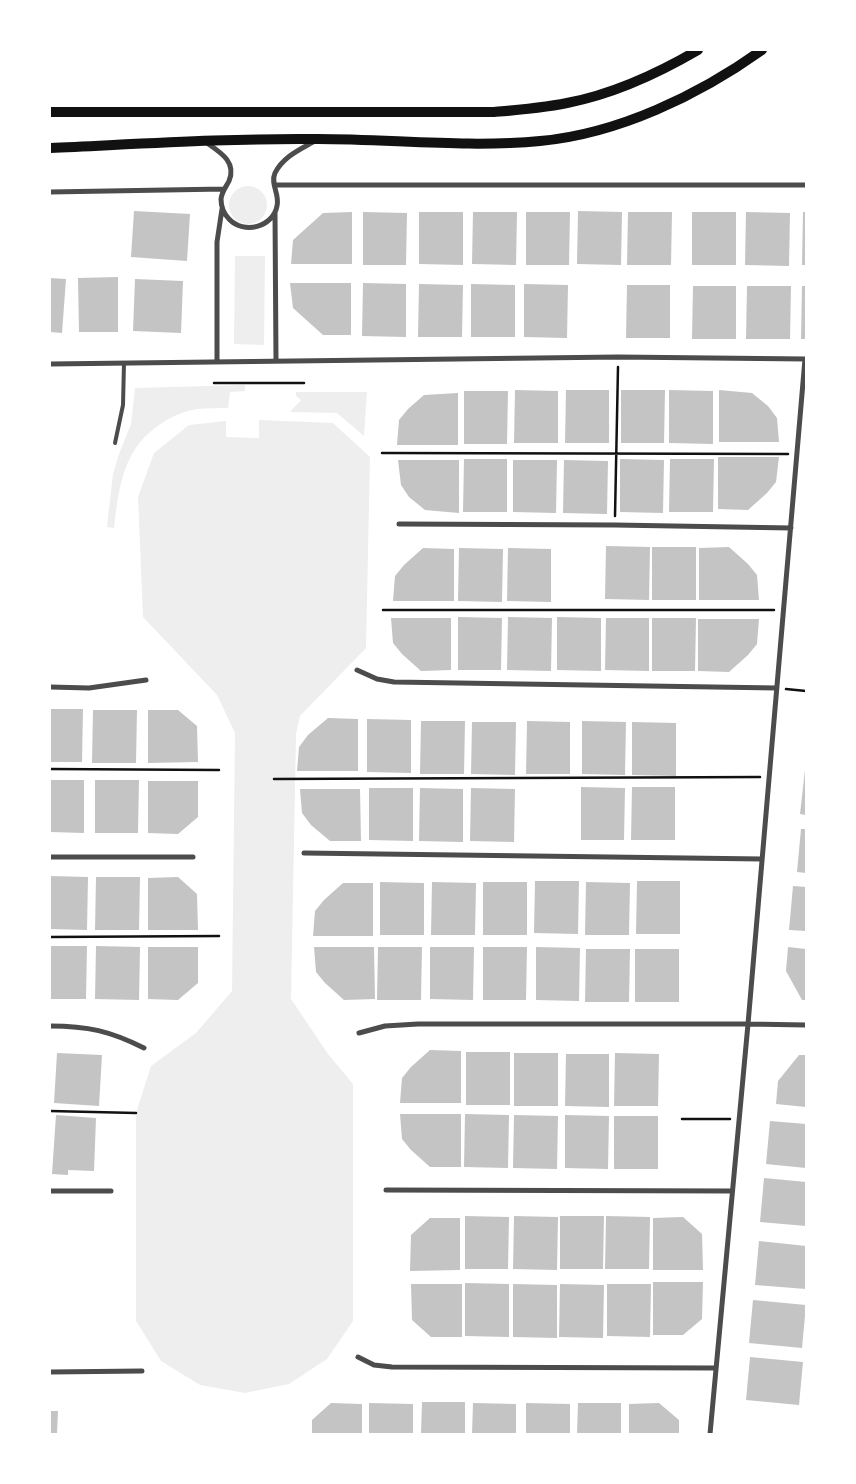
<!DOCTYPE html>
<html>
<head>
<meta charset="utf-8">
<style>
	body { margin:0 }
	#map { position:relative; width:856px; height:1484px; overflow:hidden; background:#fff; font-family:"Source Sans 3",sans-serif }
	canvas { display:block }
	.frame { position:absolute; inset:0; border:51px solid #fff; pointer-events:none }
</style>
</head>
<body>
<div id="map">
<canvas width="856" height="1484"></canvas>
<div class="frame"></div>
</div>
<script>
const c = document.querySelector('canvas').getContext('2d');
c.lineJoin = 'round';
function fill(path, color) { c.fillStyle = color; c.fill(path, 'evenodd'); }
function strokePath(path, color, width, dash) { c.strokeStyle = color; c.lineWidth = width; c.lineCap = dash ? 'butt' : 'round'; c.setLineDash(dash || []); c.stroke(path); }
fill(new Path2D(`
	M229 205a19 19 0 1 1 38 0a19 19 0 1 1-38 0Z
	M235 256H265L264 345 234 344Z
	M245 385V391L230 392 228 408C218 408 208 408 197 409 185 411 172 416 162 423 123 448 119 486 114 528L107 527 113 474 119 454 131 424 135 388Z
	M296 392H367L364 436 337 413 290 412 301 400 296 396Z
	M259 420 333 423 370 457 366 648 300 716 296 734 291 999 328 1054 353 1084V1321L327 1359 289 1384 245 1393 200 1385 161 1361 136 1321V1113L151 1066 196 1033 232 991 235 733 217 695 143 617 138 497 154 453 189 425 226 421V437L259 438Z`), '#eee');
fill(new Path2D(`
	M134 211 190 214 187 261 131 257Z
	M578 211 622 212 621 265 577 264Z
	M352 212V264H291L293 240 323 213Z
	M363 212 407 213 406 265H363Z
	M419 212H463V265L419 264Z
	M473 212H517L516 265 472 264Z
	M526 212H570L569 265H526Z
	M628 212H672L671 265H627Z
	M692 212H736V265H692Z
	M746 212 790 213 789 266 745 265Z
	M803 212H806V265H802Z
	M118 277V332H79L78 278Z
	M50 278 66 279 62 333 50 332Z
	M135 279 183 281 181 333 133 331Z
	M290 283H351V335H323L293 308Z
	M363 283 406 284V337L362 336Z
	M419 284 463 285 462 337H418Z
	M471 284 515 285V337H471Z
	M524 284 568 285 567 338 524 337Z
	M627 285H670V338H626Z
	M693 286H736V339H692Z
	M747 286H791L790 339H746Z
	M802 286H806V339H801Z
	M515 390 558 391V443H514Z
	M566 390H609V443H565Z
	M621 390H665L664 443H621Z
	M669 390 713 391V444L669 443Z
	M719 390 752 393 768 406 777 418 779 442H719Z
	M464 391H508L507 444H464Z
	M458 393V445H397L399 420 408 409 424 395Z
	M718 457H779L776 482 767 493 748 510 718 509Z
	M464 459H507V512H463Z
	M620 459 664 460 663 513 620 512Z
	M670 459H714L713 512H669Z
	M398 460H459V513L425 510 409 497 401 485Z
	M513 460H557L556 513 513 512Z
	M564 460 608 461 607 514 563 513Z
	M606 546 650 547 649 600 605 599Z
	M652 547H696V600H652Z
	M729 547 748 564 757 575 759 600H699V548Z
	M423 548 454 549V601H393L395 576 404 565Z
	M459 548 503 549 502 602 458 601Z
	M508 548 551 549V602L507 601Z
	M458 617 502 618 501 670H458Z
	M508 617 552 618 551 671 507 670Z
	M557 617 601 618V671L557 670Z
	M391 618H451V670L421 671 402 654 393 643Z
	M606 618H649V671L605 670Z
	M652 618H696L695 671H652Z
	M698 619H759L757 644 748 655 729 672 698 671Z
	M50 709H83L82 762H50Z
	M93 710H137L136 763H92Z
	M148 710H178L197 726 198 762 148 763Z
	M328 718 358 719V771H297L299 747 308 735Z
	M367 719 411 720V773L367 772Z
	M421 721H465L464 774H420Z
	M527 721 570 722V774H526Z
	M582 721 626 722 625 775 582 774Z
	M472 722H516L515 775 471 774Z
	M632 722 676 723V776L632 775Z
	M805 770H806V815L800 814Z
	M50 780H84V833L50 832Z
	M95 780H139L138 833H95Z
	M148 781H198V817L178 834 148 833Z
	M581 787 625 788 624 840H581Z
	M632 787H675V840H631Z
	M369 788H413V841L369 840Z
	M420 788 463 789V842L419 841Z
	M471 788 515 789 514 842 470 841Z
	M300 789H360L361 841H330L311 825 302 813Z
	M801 829H806V873L797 872Z
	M50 876 88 877 87 930 50 929Z
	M96 877H140L139 930H95Z
	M178 877 197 894 198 930H148V878Z
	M535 881H579L578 934 534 933Z
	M637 881H680V934H636Z
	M380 882 424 883V935H380Z
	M432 882 476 883 475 935H431Z
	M483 882H527V935H483Z
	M586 882 630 883 629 935H585Z
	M343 883H373V936H313L315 911 324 900Z
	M793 886 806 887V931L789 930Z
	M50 946H87L86 999H50Z
	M96 946 140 947 139 1000 95 999Z
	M148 947H198V983L178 1000 148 999Z
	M314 947H374L375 999 344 1000 325 983 316 972Z
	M378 947H422L421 1000H377Z
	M430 947H474L473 1000 430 999Z
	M483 947H527L526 1000H483Z
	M536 947 580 948 579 1001 536 1000Z
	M788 947 806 949V1000H802L786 971Z
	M586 949H630L629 1002H585Z
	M635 949H679V1002H635Z
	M430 1050 461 1051V1103H400L402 1078 411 1067Z
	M466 1052H510V1105H466Z
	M57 1053 102 1055 99 1106 54 1103Z
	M514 1053H558V1106H514Z
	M615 1053 659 1054 658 1106H614Z
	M566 1054H609V1107L565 1106Z
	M799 1055H806V1107L776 1104 778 1081Z
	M400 1114H461V1167H430L411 1150 402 1139Z
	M465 1114 509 1115 508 1168 464 1167Z
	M56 1115 96 1118 94 1171 68 1170V1175L52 1174Z
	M514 1115 558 1116 557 1169 513 1168Z
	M565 1115 609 1116 608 1169 565 1168Z
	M614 1116H658V1169H614Z
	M770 1121 806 1124V1168L766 1164Z
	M764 1178 806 1182V1226L760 1222Z
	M465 1216 509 1217 508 1269H465Z
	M514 1216 558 1217 557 1270 513 1269Z
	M560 1216H604L603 1269H560Z
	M606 1216 650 1217 649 1269H605Z
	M683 1217 702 1234 703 1270H653V1218Z
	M430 1218H460V1270L410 1271 411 1235Z
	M759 1241 806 1246V1289L755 1285Z
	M653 1282H703L702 1319 683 1335H653Z
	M465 1283 509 1284V1337L465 1336Z
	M411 1284H462V1337H431L412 1320Z
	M513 1284 557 1285V1338L513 1337Z
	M560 1284 604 1285 603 1338 559 1337Z
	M607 1284H651L650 1337 607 1336Z
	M753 1300 806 1305 802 1348 749 1343Z
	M750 1357 803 1362 799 1405 746 1400Z
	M422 1402H465V1434H421Z
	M331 1403 362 1404V1434H312V1420Z
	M369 1403 413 1404V1434H369Z
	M473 1403 516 1404V1434H472Z
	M526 1403 570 1404V1434H526Z
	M578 1403H621V1434H577Z
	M659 1403 679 1420V1434H629V1404Z
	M50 1411H58L57 1434H50Z`), '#c4c4c4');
strokePath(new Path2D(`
	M214 383H304
	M382 453 788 454
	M615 516 618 367
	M383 610H774
	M786 689 806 691
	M50 769 219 770
	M274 779 760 777
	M50 937 219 936
	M50 1111 136 1113
	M682 1119H730`), '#111', 2.5);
strokePath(new Path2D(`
	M115 443 123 405 124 363`), '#4c4c4c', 4);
strokePath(new Path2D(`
	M207 143C220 152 237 162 229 181 226 187 222 191 221 199 221 206 224 214 229 219 244 235 273 227 277 206 280 194 270 184 275 173 283 157 299 150 313 142
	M275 185H806
	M50 192 224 189
	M275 212 276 361
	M217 362V242L222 209
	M50 364 618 357 806 359
	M399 524 615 525 791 528
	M357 670 377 679 394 682 777 688
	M50 687 89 688 146 680
	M304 853 762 859
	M50 857H193
	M50 1026C88 1026 110 1031 144 1048
	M359 1033 385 1026 418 1024H748L806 1025
	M386 1190 732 1191
	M50 1191H111
	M358 1357 374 1365 392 1367 716 1368
	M50 1372 142 1371
	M710 1434 748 1024 805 359`), '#4c4c4c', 5);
strokePath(new Path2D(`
	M50 112H494C518 110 543 108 567 103 614 94 657 74 698 50
	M50 148C139 144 229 138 318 139 392 139 466 148 540 141 618 134 699 95 762 50`), '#111', 10);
</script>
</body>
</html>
